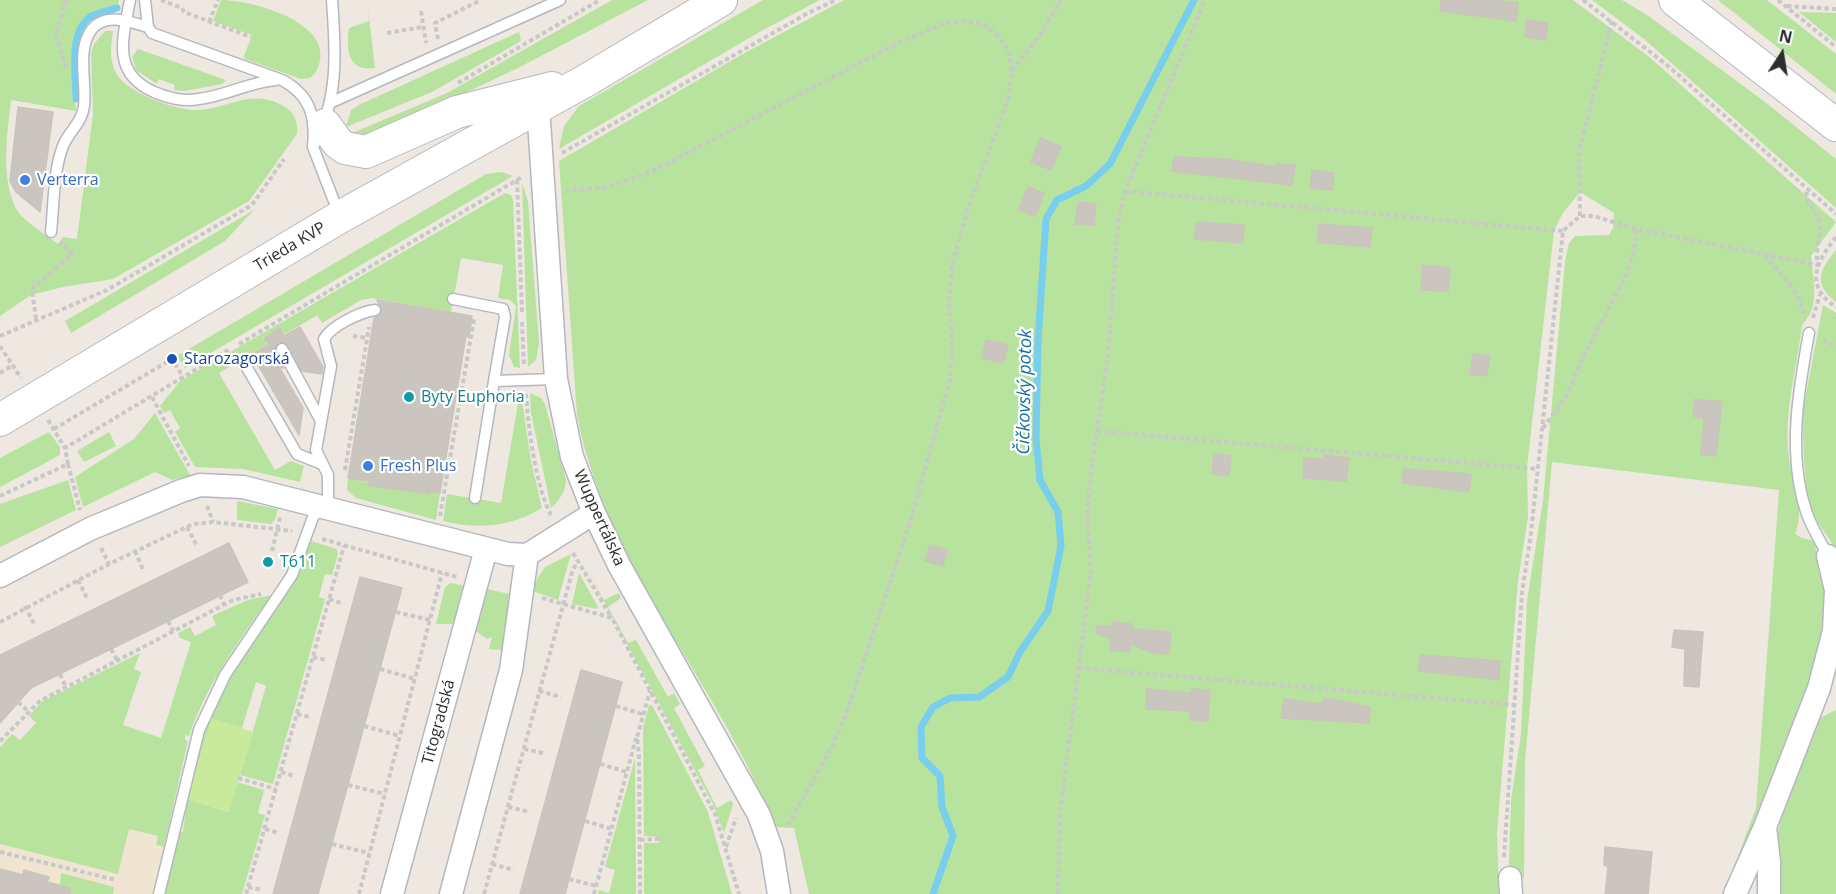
<!DOCTYPE html>
<html>
<head>
<meta charset="utf-8">
<style>
	body { margin:0 }
	#map { position:relative; width:1836px; height:894px; overflow:hidden; background:#eee8e0; font-family:"Open Sans",sans-serif }
	canvas { display:block }
	.north { position:absolute; left:1752px; top:24px; width:60px; height:60px; -webkit-text-stroke:4px #fff; paint-order:stroke; rotate:12deg; font-size:16px; font-weight:700; line-height:24px; text-align:center; color:#2d2d2d }
	.north::after { content:''; display:block; margin:auto; width:21px; height:27px; background:#2d2d2d; clip-path:polygon(50% 0,100% 100%,50% 72%,0 100%) }
</style>
</head>
<body>
<div id="map">
<canvas width="1836" height="894"></canvas>
<div class="north">N</div>
</div>
<script>
const c = document.querySelector('canvas').getContext('2d');
c.lineJoin = 'round';
function fill(path, color) { c.fillStyle = color; c.fill(path, 'evenodd'); }
function strokePath(path, color, width, dash) { c.strokeStyle = color; c.lineWidth = width; c.lineCap = dash ? 'butt' : 'round'; c.setLineDash(dash || []); c.stroke(path); }
function label(font, color, halo, rows, align = 'center') {
  c.font = font + ' "Open Sans",sans-serif'; c.lineWidth = 4.5; c.setLineDash([]); c.textBaseline = 'middle'; c.strokeStyle = halo; c.fillStyle = color; for (const [text, x, y, turn = 0] of rows) {
    c.save(); c.translate(x, y); c.rotate((+turn || 0) * Math.PI / 180); c.textAlign = isNaN(turn) ? turn : align; if (halo) c.strokeText(text, 0, 0); c.fillText(text, 0, 0); c.restore();
  }
}
fill(new Path2D(`
	M0 821 168 829 183 833 238 894H0Z`), '#efe5d1');
fill(new Path2D(`
	M0 0H119L118 7C107 9 94 11 87 18 64 40 75 84 76 111L11 100C7 135 0 182 18 212 28 224 45 234 58 244L63 237 77 239 93 114 91 53 94 44 105 31H113C111 45 109 58 115 71 124 92 174 110 196 110 227 110 251 86 285 107 295 113 298 122 297 134L249 201 113 279 63 287 31 295 0 316Z
	M221 0C253 0 342 24 316 72L310 78 301 79 245 59 244 56 252 35 213 21Z
	M367 0 375 68C347 72 346 49 349 28L369 21Z
	M612 0H648L520 67 368 139 350 134 447 93Z
	M763 0H820L763 30 559 149 564 126 579 106Z
	M844 0H1573L1648 56 1836 222 1811 256C1813 280 1821 306 1802 325 1797 368 1783 414 1789 458 1792 483 1806 509 1795 534L1802 538 1814 541 1828 601 1821 655 1728 894H1724L1756 808 1779 490 1552 462 1525 761 1524 879 1519 870 1511 868 1509 864 1511 800 1521 734 1527 601 1543 500 1565 262 1569 243 1575 236 1609 235 1613 228 1614 213 1580 192 1562 214 1554 231 1527 467 1528 517 1518 581 1497 833 1499 894H809L794 828 775 827C766 806 757 785 747 765 688 648 602 546 577 415L559 161 741 55Z
	M1592 0H1622L1647 15 1765 102 1836 159V208L1644 39Z
	M1718 0H1767L1836 54V94Z
	M1799 12 1836 13V42Z
	M519 32 521 41 432 92 346 127 351 110 361 104Z
	M138 49 226 80 222 84 185 91 174 90 175 85 159 79 157 84 136 70 132 57Z
	M502 172 513 176 185 368 177 356 486 174Z
	M522 183 528 201 539 343 536 360 528 367Z
	M505 193 511 195 513 200 520 368 514 367 509 355 516 306 510 300 498 298 503 265 461 258 451 312 372 298 361 300 322 323 316 314V316L285 334 280 328 263 337 267 345 219 373 275 470 291 461 304 466 300 482 243 469 195 467 175 432 180 428 170 410 164 413 160 406 180 381Z
	M254 210 225 241 71 333 65 321Z
	M1836 250V302C1812 283 1820 270 1836 250Z
	M1823 305 1836 313V549L1812 514 1807 498 1804 459 1802 415Z
	M530 393 541 398 545 404 566 480C566 492 559 500 551 508L531 413Z
	M507 394H521L531 461 542 508C510 527 480 530 443 521L447 494 501 503 518 403 502 400Z
	M155 413 190 475 172 480 155 472 83 507 75 477 134 439Z
	M49 432 60 447V455L0 487V458Z
	M109 432 116 446 84 462 77 451Z
	M348 478 428 494 429 491 440 493 436 520 356 498 347 490Z
	M68 480 76 510 0 547V504Z
	M237 501 278 509 275 520 271 524 237 520Z
	M311 541 337 549 338 554 332 575 325 574 319 597 325 599 273 784 240 775 266 686 256 682 242 728 212 719 187 799 228 812 237 782 264 790 258 813 265 815 242 894H164L180 832H183L187 799 211 711 226 683 297 578Z
	M571 554 558 600 530 590 545 567Z
	M586 568 604 600 619 593 621 598 608 607 628 643 636 640 668 697 674 693 680 704 674 708 705 766 698 770 717 808 731 800 733 804 724 833 712 802Z
	M579 573 598 607 597 609 572 604Z
	M451 583 466 586 454 624H436L445 587Z
	M487 589 509 594 503 650 489 649 492 637 487 639 474 630Z
	M271 595C240 640 207 683 189 736L185 735V740L188 741 164 847 156 845 158 836 129 829 118 874 0 844V747L12 734 20 740 36 723 29 716 43 701 140 653 134 669 141 672 123 725 161 738 191 642 180 638 178 633 190 627 195 636 216 625 212 616 248 600Z
	M649 705H652L708 812 732 894H644V843H659V837L644 836 643 728Z
	M1836 710V894H1777L1778 833 1781 817 1814 726 1820 718Z
	M635 758 636 894H598L599 890 609 893 615 870 605 867Z
	M61 873 114 887 113 894H59Z`), '#b7e39f');
fill(new Path2D(`
	M212 718 253 732 229 812 187 799Z`), '#c9ea9b');
strokePath(new Path2D(`
	M76 99C76 76 68 33 90 17 98 12 108 11 117 8
	M933 894 953 836 942 807 940 776 922 758 921 727 933 707 950 698 979 697 1008 677 1020 652 1048 611 1061 546 1058 512 1040 480 1036 439 1038 341 1046 219 1057 200 1086 186 1110 164 1194 0`), '#77cfed', 7);
const building = new Path2D(`
	M1441 0H1492L1518 3 1516 21 1440 11Z
	M1526 20 1548 23 1546 40 1525 37Z
	M18 107 53 112 40 212 16 192 10 181Z
	M1040 138 1061 147 1051 170 1031 162Z
	M1174 157 1227 159 1276 167V164L1295 165 1292 185 1172 171Z
	M1312 170 1334 173 1332 190 1310 188Z
	M1028 187 1044 193 1035 216 1019 210Z
	M1078 202 1096 204 1094 225 1075 224Z
	M1196 222 1244 225 1243 243 1195 239Z
	M1319 224 1372 228 1370 247 1317 242Z
	M1423 265 1450 268 1448 291 1421 290Z
	M377 300 472 316 469 337 466 336 440 493 429 491V494L368 485 369 481 348 478 374 318 382 312Z
	M300 327 323 367 322 374 302 371 285 342 278 343 275 349 284 368 279 367 303 408 299 435 257 363H253L249 356 269 345 264 338 280 328 284 336Z
	M986 340 1008 345 1003 363 982 358Z
	M1473 354 1490 356 1487 376 1470 374Z
	M1695 399 1722 402 1716 456 1701 454 1704 418 1693 416Z
	M1214 454 1231 456 1229 476 1212 474Z
	M1324 455 1349 458 1346 481 1303 478 1304 458 1324 459Z
	M1404 469 1471 474 1469 492 1402 483Z
	M229 543 248 582 31 688 0 723V655Z
	M930 545 947 550 943 566 925 561Z
	M360 577 402 588 318 894H273Z
	M1112 622 1132 624V629L1171 632 1169 654 1155 653 1130 644V652L1110 650 1111 638 1096 633 1097 626 1112 627Z
	M1674 630 1703 632 1699 687 1684 686 1685 649 1672 647Z
	M1420 655 1500 661 1499 680 1419 671Z
	M581 670 622 682 575 856 565 894H520Z
	M1147 689 1191 693 1192 689 1210 690 1208 721 1190 720V711L1146 709Z
	M1325 698 1370 707 1369 723 1281 718 1284 699 1320 704Z
	M1605 847 1652 852 1648 894H1605L1608 867 1604 865Z
	M0 869 23 875 24 870 49 877 47 882 70 888V894H0Z`);
fill(building, '#cac6bf');
strokePath(building, '#cac4ba', 1.5);
const lane = new Path2D(`
	M130 0C123 38 111 73 154 92 169 98 183 102 199 99 226 96 249 82 276 80
	M145 0 148 27 152 33 282 80C310 95 316 116 313 147 339 99 336 53 332 0
	M332 102 560 0
	M313 147 339 214
	M51 232C54 205 53 171 63 146 69 131 82 123 84 106 87 83 76 49 92 29 106 12 130 22 148 27
	M453 299 503 309 505 317 494 381
	M1809 333C1798 392 1787 456 1807 514 1812 528 1821 542 1828 556
	M282 349 321 421
	M243 361 297 454 322 464
	M475 498 494 381 556 379
	M159 894 199 730 225 675 292 575 313 517 328 500V475L316 450 331 366 324 339C331 326 360 312 375 310`);
const street = new Path2D(`
	M538 106 556 379 572 457 594 513 619 565 759 815 772 851 779 894
	M0 576 90 529 181 491 200 485 243 487 508 554 527 555 594 513
	M1510 878 1511 894
	M392 894 486 549
	M451 894 511 670 527 555
	M1735 894 1765 827
	M1769 894V862L1765 827 1819 688 1834 631 1836 590 1828 556`);
const secondary = new Path2D(`
	M1675 0 1836 125
	M325 125 338 143 345 148 366 152 457 112 552 88
	M0 420 340 217 585 81 721 0`);
strokePath(lane, '#b4b7c0', 13);
strokePath(street, '#b4b7c0', 25);
strokePath(secondary, '#b4b7c0', 34);
strokePath(new Path2D(`
	M161 0 182 8 184 12 251 37
	M1583 0 1667 65 1836 214
	M1778 0 1836 47
	M1787 6 1836 9
	M421 11 426 43
	M209 22 218 0
	M387 33 423 27
	M438 39 435 23 481 0
	M66 68 56 34 66 0
	M1012 71 1041 33 1061 0
	M458 83 600 0
	M562 153 808 13 836 0
	M517 180 522 312
	M565 191 608 187 653 171 898 43 945 23 963 21 986 25 1000 38 1009 52 1012 71 1008 99 967 211 952 265 949 301 952 342 950 379 911 519 848 709 832 747 787 826
	M1125 191 1563 231
	M1580 216 1579 152 1612 21
	M1836 237C1816 262 1804 286 1836 307
	M1765 255C1784 280 1798 286 1805 318
	M1813 318 1820 294
	M36 319 32 289 72 254 60 242
	M522 322 524 365
	M0 336 107 290 252 205 284 159
	M353 336 367 338
	M1823 340 1836 346
	M239 344 522 177
	M0 346 21 378
	M0 373 13 365
	M526 394C528 426 536 488 551 515
	M152 397 189 466
	M48 420 65 448
	M1543 428 1565 399 1584 355 1626 276 1634 252 1636 229
	M54 429 172 359 183 377
	M1097 431 1538 469
	M68 464 80 510
	M345 470 369 327
	M0 496 68 464 65 448 230 349
	M207 506 213 522
	M440 516 474 319
	M187 527 197 546
	M322 539 457 577
	M101 548 109 564
	M135 551 144 572
	M272 551 280 517
	M573 553 612 618
	M78 580 88 600
	M220 595 224 605
	M542 598 612 618 715 814 739 894
	M329 599 341 603
	M25 606 35 626
	M396 612 430 620
	M168 621 173 631
	M0 622 109 564 193 524 213 522 292 531
	M111 649 117 660
	M313 657 326 660
	M1078 668 1516 705
	M380 669 415 679
	M60 674 66 687
	M539 691 561 697
	M18 702 28 711
	M616 706 642 714
	M297 714 310 717
	M364 726 400 736
	M0 741 40 701 233 600 261 594
	M524 749 546 754
	M600 764 627 772
	M281 772 294 776
	M238 778 276 789
	M348 785 385 794
	M508 807 530 812
	M585 821 612 829
	M265 829 278 833
	M640 840 659 839
	M332 844 369 853
	M726 847 736 818
	M0 852 116 880
	M1504 857 1522 593 1531 533 1563 231 1580 216H1594L1636 229 1818 265C1814 249 1822 236 1819 220 1816 208 1804 204 1807 189
	M492 864 514 870
	M569 879 596 886
	M248 887 262 890
	M246 894 344 546
	M359 894 442 573
	M484 894 573 569 578 562
	M594 894 636 738
	M640 894 639 756 637 737 650 691
	M1058 894 1060 813 1091 571 1087 511 1091 471 1108 354 1118 224 1125 191 1205 0`), '#c8c8c8', 4, [4.5, 3]);
strokePath(lane, '#fff', 10);
strokePath(street, '#fff', 22);
strokePath(secondary, '#fff', 32);
for (const [x, y, r, color] of [
	[25,180,6,"#3f7fe0"],
	[172,359,6,"#1a4fb4"],
	[409,397,6,"#0f9aa8"],
	[368,466,6,"#3f7fe0"],
	[268,562,6,"#0f9aa8"]
]) { const dot = new Path2D(); dot.arc(x, y, r, 0, 2 * Math.PI); c.fillStyle = color; c.fill(dot); strokePath(dot, '#fff', 2); }
label('16px', '#366cbe', '#fff', [
	["Verterra",37,180],
	["Fresh Plus",380,466]
], 'left');
label('16px', '#2d2d2d', '#fff', [
	["Trieda KVP",290,247,-31],
	["Wuppertálska",599,518,66],
	["Titogradská",439,722,-75]
]);
label('16px', '#164399', '#fff', [
	["Starozagorská",184,359]
], 'left');
label('16px', '#0d838f', '#fff', [
	["Byty Euphoria",421,397],
	["T611",280,562]
], 'left');
label('italic 18px', '#116f9e', '#fff', [
	["Čičkovský potok",1025,392,-89]
]);
</script>
</body>
</html>
